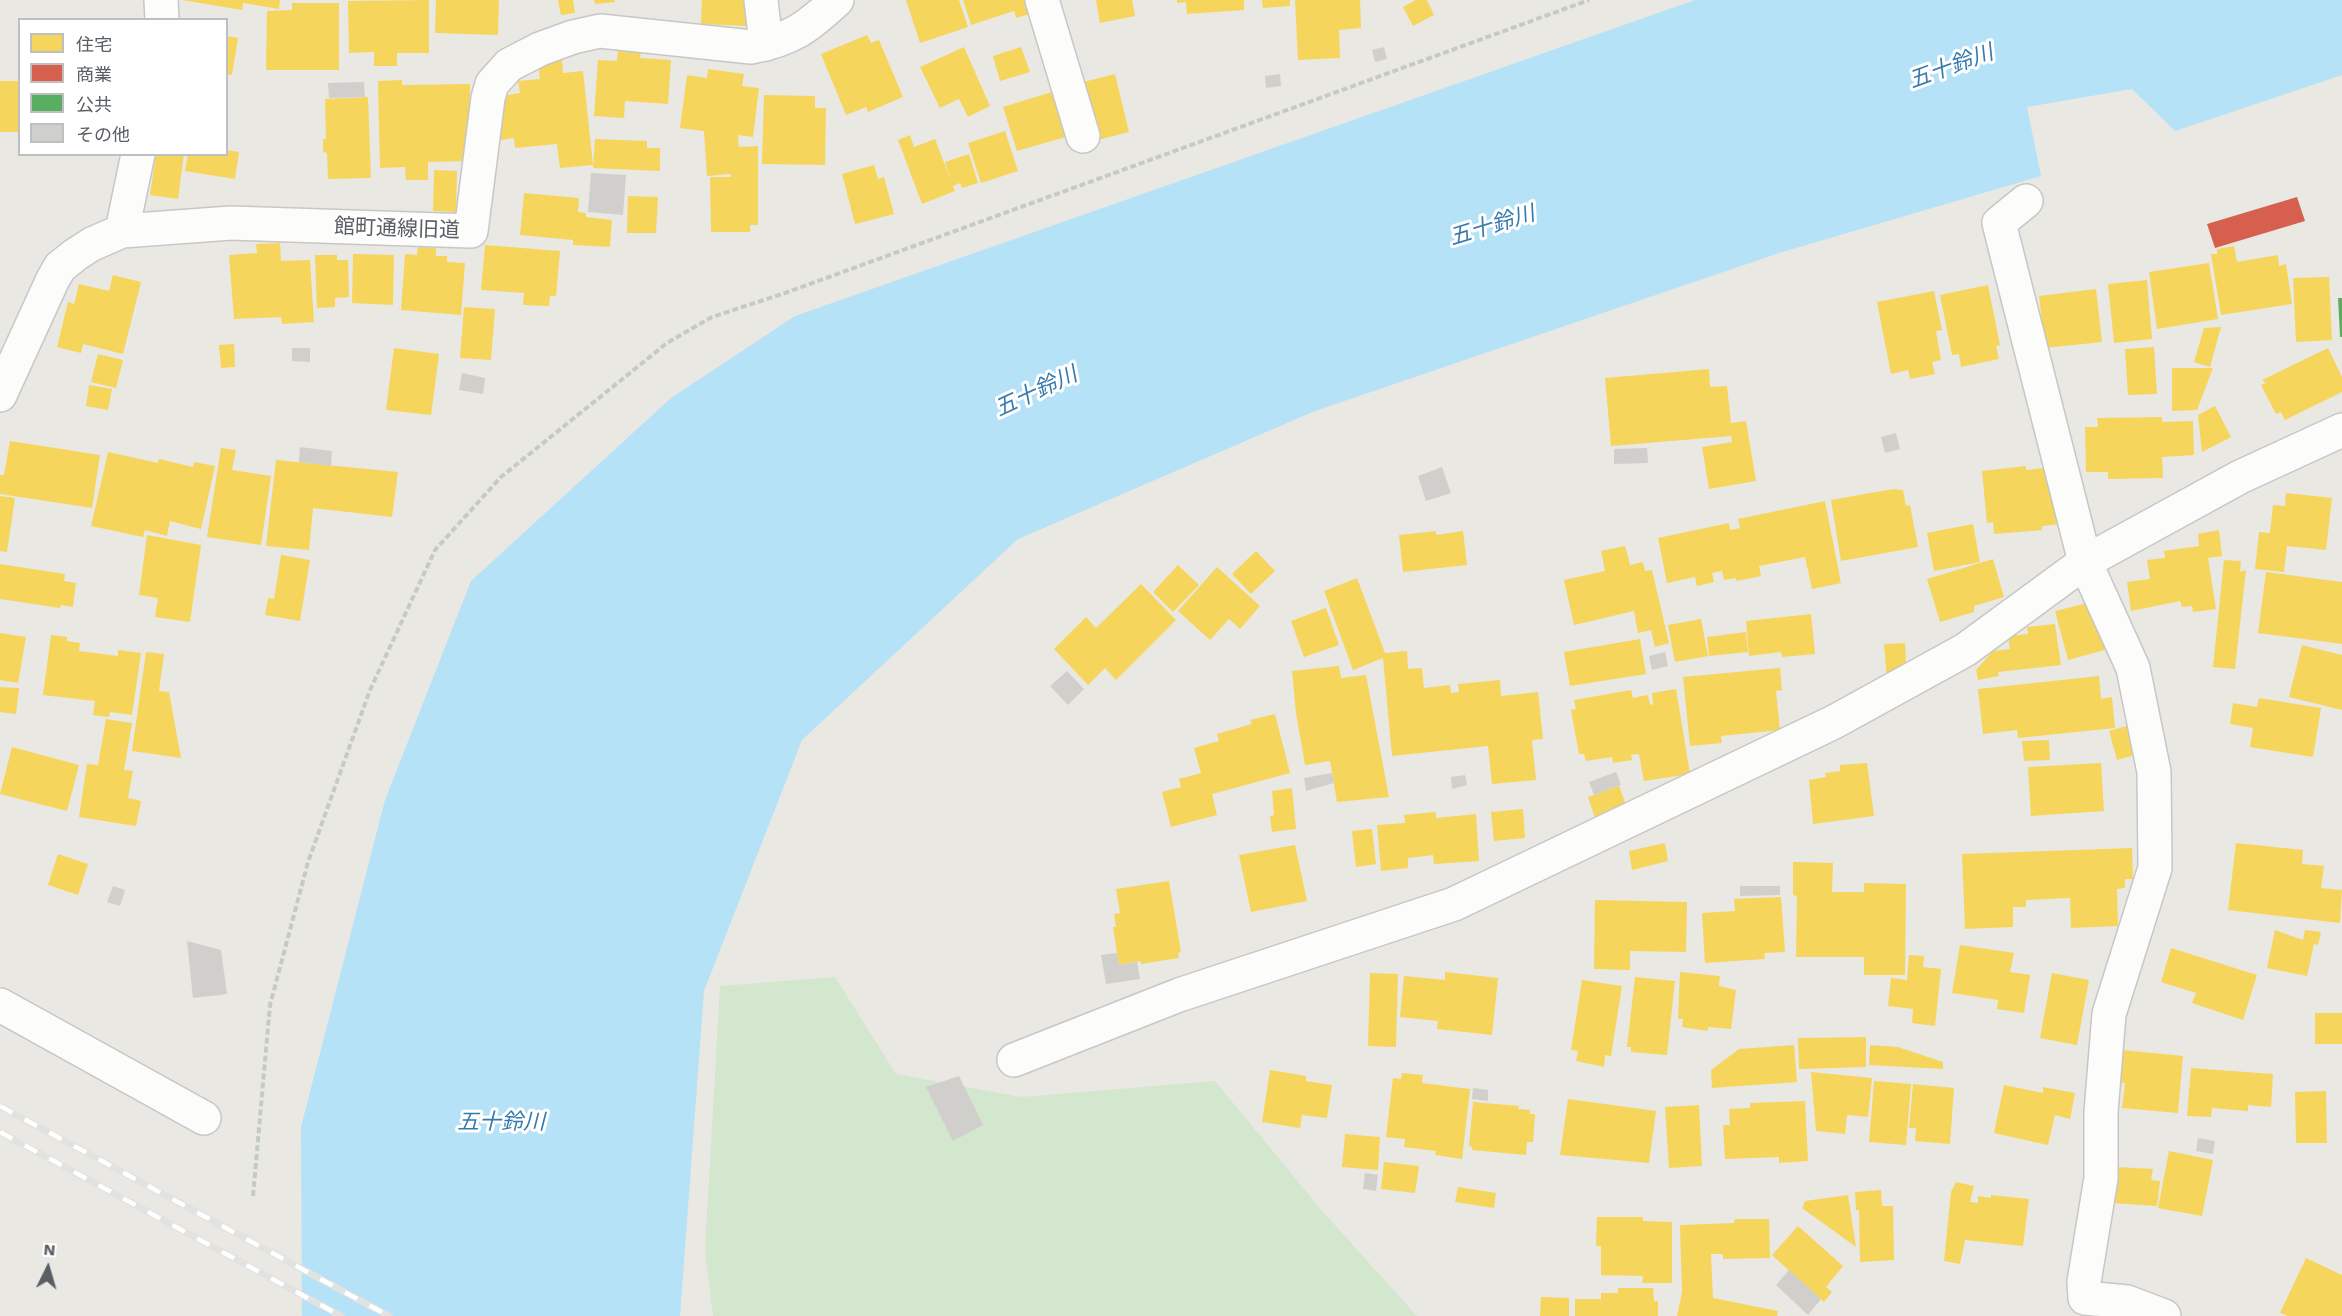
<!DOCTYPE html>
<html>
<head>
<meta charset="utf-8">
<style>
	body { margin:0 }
	#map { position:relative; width:2342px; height:1316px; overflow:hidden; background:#eae8e3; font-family:"Work Sans","Noto Sans JP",sans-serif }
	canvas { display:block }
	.legend { position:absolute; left:18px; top:18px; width:210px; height:138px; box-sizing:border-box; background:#fff; border:2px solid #bdbfc0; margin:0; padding:8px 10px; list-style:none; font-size:18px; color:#595e62 }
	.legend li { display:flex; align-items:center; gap:12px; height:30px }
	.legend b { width:30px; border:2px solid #bdbfc0 }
	.north { position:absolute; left:18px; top:1238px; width:60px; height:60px; -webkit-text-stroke:4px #fff; paint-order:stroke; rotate:5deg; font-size:16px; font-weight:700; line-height:24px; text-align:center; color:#595e62 }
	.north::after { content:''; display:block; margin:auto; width:21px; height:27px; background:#595e62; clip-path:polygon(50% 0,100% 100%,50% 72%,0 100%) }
</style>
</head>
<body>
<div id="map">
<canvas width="2342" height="1316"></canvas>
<ul class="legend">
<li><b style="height:16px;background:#f6d55c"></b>住宅</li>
<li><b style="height:16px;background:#d6604d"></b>商業</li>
<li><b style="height:16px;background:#5aae61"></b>公共</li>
<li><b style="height:16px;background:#d0cfcc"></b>その他</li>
</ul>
<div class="north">N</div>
</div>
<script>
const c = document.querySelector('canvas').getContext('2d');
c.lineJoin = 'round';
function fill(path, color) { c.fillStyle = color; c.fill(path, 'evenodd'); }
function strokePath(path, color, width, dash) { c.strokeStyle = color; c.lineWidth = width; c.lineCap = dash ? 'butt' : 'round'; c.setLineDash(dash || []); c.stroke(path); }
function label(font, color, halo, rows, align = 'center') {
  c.font = font + ' "Work Sans","Noto Sans JP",sans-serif'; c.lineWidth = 6; c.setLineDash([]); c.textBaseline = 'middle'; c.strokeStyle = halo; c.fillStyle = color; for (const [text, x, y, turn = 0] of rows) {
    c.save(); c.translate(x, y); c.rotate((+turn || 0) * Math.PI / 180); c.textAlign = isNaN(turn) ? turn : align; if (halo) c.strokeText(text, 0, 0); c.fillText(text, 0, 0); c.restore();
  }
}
fill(new Path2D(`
	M835 977 896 1074 1021 1097 1215 1081 1323 1212 1417 1316H713L705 1250 720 986Z`), '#d2e7cd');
fill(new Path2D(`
	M1695 0H2342V75L2175 131 2132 89 2027 107 2041 176 1779 253 1315 411 1018 539 802 740 704 991 680 1316H302L301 1127 385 800 471 581 671 398 795 316Z`), '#b5e2f7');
fill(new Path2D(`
	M182 0H280L279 9 243 3 242 10Z
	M429 0V53H397V66H374V52L349 53 348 1Z
	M436 0H499L498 35 435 33Z
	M558 0H573L575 13 561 15Z
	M594 0H615V2L595 4Z
	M702 0H747L746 26 701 24Z
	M906 0H959L968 27 920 43Z
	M963 0H1029L1033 13 1016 18 1014 11 971 25Z
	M1096 0H1132L1135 16 1100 23Z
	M1177 0H1244V10L1187 14 1186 2 1177 3Z
	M1262 0H1290V6L1263 8Z
	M1295 0H1360L1361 28 1339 30 1340 58 1298 60Z
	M1416 0H1427L1434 15 1413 26 1403 7Z
	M292 3H339V70H266L267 11 292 10Z
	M867 35 871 43 879 40 903 97 868 112 866 107 846 115 821 54Z
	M226 36 238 38 232 75 226 74Z
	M964 47 990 106 968 117 959 99 940 108 920 67Z
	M1021 47 1030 72 1000 81 993 56Z
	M618 49 641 51 640 58 671 60 668 104 625 101 624 118 594 116 598 60 617 61Z
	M562 60 563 73 583 71 593 165 560 168 557 144 515 148 514 138 501 140 499 122H503L501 96 520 93 518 81 540 79 538 63Z
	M708 69 744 74 742 86 759 88 753 137 738 135 739 147 758 146V225H750V232H711L710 177H731V174L707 176 704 131 680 128 687 75 707 78Z
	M1115 74 1129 132 1094 141 1079 83Z
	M402 80V85L470 84 469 161 428 162V180H406L405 167 380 168 378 81Z
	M0 81H20V132H0Z
	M1055 91 1069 136 1017 151 1003 107Z
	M764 95 815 96V108H826L825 165 762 164Z
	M368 97 371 178 328 179 327 153 323 152V139H326L325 99Z
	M1005 131 1018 171 981 183 968 143Z
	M910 135 914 147 935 139 951 181 945 162 969 154 978 183 962 188 960 183 953 186 955 191 922 204 898 140Z
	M595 139 647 141V148H660V171L593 168Z
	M226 150 239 152 235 179 185 171 188 154H226Z
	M156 154H184L178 199 150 195Z
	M874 165 878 179 884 177 894 214 855 224 842 174Z
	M434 170 457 171 456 212 433 211Z
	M524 193 579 198 578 212 586 213V217L612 220 610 247 573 245V240L520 235Z
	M628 196 658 197 656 233H627Z
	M280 243 281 261 310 260 314 322 282 324 281 317 234 319 229 255 257 253 256 244Z
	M485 245 560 251 556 296H550L549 306 523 305 524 293 481 290Z
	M2234 246 2237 262 2278 255 2279 266 2286 264 2292 304 2221 315 2211 254H2217V249Z
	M418 247 436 248V256H447V262L465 263 461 315 401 310 405 254 417 255Z
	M353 254 394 255 393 305 352 303Z
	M315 255H337V260H348L349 297 335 298V307L317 308Z
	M2209 263 2218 319 2157 329 2149 272Z
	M113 275 141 282 123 354 83 344 81 353 57 347 68 302 74 304 79 284 109 291Z
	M2329 277 2332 340 2296 342 2293 278Z
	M2147 280 2152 339 2114 343 2108 284Z
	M1988 285 2000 345 1996 346 1999 359 1961 367 1959 354 1952 355 1940 295Z
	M2096 289 2102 342 2045 348 2039 296Z
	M1934 291 1942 330 1936 331 1941 360 1932 362 1935 374 1910 379 1908 370 1891 374 1877 302Z
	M464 307 495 309 491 360 460 358Z
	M2221 327 2210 367 2194 362 2204 328Z
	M234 344 235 367 221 368 219 345Z
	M2154 347 2157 394 2128 395 2125 349Z
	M394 348 439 354 431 415 386 410Z
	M2328 348 2342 377V392L2285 420 2281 412 2276 414 2261 385 2266 383 2262 380Z
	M98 354 123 360 116 388 91 382Z
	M2172 368H2213L2197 410 2172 411Z
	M1709 369 1710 387 1727 386 1731 423 1746 421 1756 481 1709 489 1702 447 1732 442 1731 436 1611 446 1605 378Z
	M89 385 112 389 108 410 86 406Z
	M2215 406 2231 437 2202 452 2198 415Z
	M2162 417V422L2193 421 2194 455 2162 457 2163 478 2108 479V472H2086L2085 427H2098L2097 418Z
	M10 441 100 455 92 508 0 494V475H4Z
	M221 448 236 450 232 470 271 476 261 545 207 537Z
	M108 452 158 463 159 459 193 467 194 462 215 466 201 529 170 521 167 536 145 530 143 537 91 526Z
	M276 460 398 472 392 517 313 508 309 550 266 546Z
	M2026 466V470L2044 468 2045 479 2056 478 2060 524 2042 526V530L1994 534 1993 522 1987 523 1982 471Z
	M1893 489 1903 490 1906 506 1910 505 1918 547 1841 561 1831 500Z
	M2286 493 2332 498 2326 550 2287 546 2284 572 2255 569 2259 532 2270 533 2273 505 2285 506Z
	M0 496 15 498 7 552 0 551Z
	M1825 501 1841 583 1812 589 1805 557 1759 566 1761 576 1737 581 1735 578 1724 580 1722 571 1712 573 1714 582 1697 586 1695 577 1667 583 1658 538 1729 523 1730 530 1740 528 1738 519Z
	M1973 524 1980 562 1934 571 1927 533Z
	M2219 530 2222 556 2208 558 2216 609 2193 612 2192 606 2182 607 2180 601 2131 611 2127 582 2150 579 2147 560 2165 558 2164 551 2199 546 2198 534Z
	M1436 531V535L1463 531 1467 565 1403 572 1399 535Z
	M147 535 201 545 190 622 155 617 158 598 139 595Z
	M1625 546 1630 565 1643 562 1645 571 1652 570 1669 643 1655 647 1651 630 1638 633 1634 611 1574 625 1564 580 1605 571 1601 551Z
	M1256 551 1275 571 1251 594 1232 574Z
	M281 555 310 560 300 621 265 615 268 598 274 599Z
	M1993 559 2004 597 1974 606V612L1940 622 1927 579Z
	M2224 560 2241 561 2240 572 2246 570 2235 669 2213 667Z
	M0 564 65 574 64 581 76 583 73 607 61 605 60 608 0 599Z
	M1178 565 1199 585 1173 612 1153 592Z
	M1217 567 1260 606 1240 629 1229 619 1210 640 1178 611Z
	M2266 572 2342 582V644L2258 633Z
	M1357 578 1385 653 1407 651 1408 669 1422 668 1424 688 1450 685 1451 693 1459 692 1458 684 1500 680 1501 696 1538 692 1543 739 1532 740 1536 780 1492 784 1488 746 1392 756 1383 658 1353 670 1324 591Z
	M1141 584 1176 620 1116 680 1105 668 1088 685 1054 649 1086 617 1096 628Z
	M2092 602 2105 650 2068 660 2055 611Z
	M1326 608 1339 645 1304 657 1291 621Z
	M1811 614 1815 654 1782 657 1781 652 1749 656 1746 621Z
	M1701 619 1708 656 1675 662 1668 625Z
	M2055 624 2061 665 1998 672 1999 676 1978 680 1976 670 1993 651 2010 649 2008 636 2028 634 2027 627Z
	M1746 632 1748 652 1709 656 1707 637Z
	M0 633 26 637 18 683 0 680Z
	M51 635 67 637V641L80 643 79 651 118 656V650L141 653 132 715 110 712 109 717 93 715 95 701 43 695Z
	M1640 639 1646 674 1570 686 1564 652Z
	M1905 643 1907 679 1887 680 1884 644Z
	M2302 645 2342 655V710L2289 697Z
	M146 652 164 654 159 691 169 692 181 758 132 751Z
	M1339 666 1341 678 1366 675 1389 797 1337 802 1330 761 1305 765 1296 713 1292 671Z
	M1780 668 1782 690 1776 691 1780 730 1721 736 1722 743 1690 746 1683 677Z
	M2099 676 2101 699 2112 697 2115 728 2018 738 2017 730 1983 734 1978 689Z
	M0 687 19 688 16 714 0 712Z
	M1676 689 1690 774 1644 781 1639 754 1631 755 1632 760 1613 763 1612 757 1586 761 1584 754H1579L1571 710 1576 709 1574 700 1631 690 1633 698 1648 695 1650 705 1653 704 1652 693Z
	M2259 698 2321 708 2313 757 2250 747 2253 728 2230 724 2233 703 2257 707Z
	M1275 714 1290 773 1212 794 1217 815 1171 827 1162 792 1181 787 1179 779 1201 773 1194 748 1219 741 1217 734 1252 724 1250 720Z
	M106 719 132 723 124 770 133 771 128 798 141 801 136 826 79 817 87 764 98 765Z
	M2127 726 2135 755 2117 760 2109 731Z
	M2049 740 2050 760 2024 761 2022 741Z
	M12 747 79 765 67 811 0 794Z
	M1867 763 1874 816 1813 824 1809 780 1826 777 1825 773 1840 771V765Z
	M2101 763 2104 811 2031 816 2028 767Z
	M1619 786 1629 813 1597 824 1588 797Z
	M1292 788 1296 829 1272 832 1270 816 1274 815 1272 791Z
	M1523 809 1525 838 1494 841 1491 812Z
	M1436 812V818L1476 814 1479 861 1434 864 1433 855 1408 858V868L1381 871 1377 825 1405 823 1404 815Z
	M1372 829 1376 864 1356 867 1352 831Z
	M1665 843 1668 861 1632 870 1629 851Z
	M2236 843 2303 850 2302 864 2324 866 2321 888 2342 890 2340 923 2228 910Z
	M1295 845 1307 901 1251 912 1239 855Z
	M2132 848 2133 879H2125V888L2117 889 2118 926 2071 928 2070 898 2026 900V907H2013V927L1965 929 1962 854Z
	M58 854 88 864 78 895 48 885Z
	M1793 862 1833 863 1832 892H1864V883L1906 884 1905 975H1864V957H1796L1797 896 1793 895Z
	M1169 881 1181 952 1178 953 1179 958 1141 964V961L1119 965 1113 927H1116L1114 914 1120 913 1116 889Z
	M1781 897 1785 952 1764 953 1765 959 1705 963 1702 913 1735 911 1734 899Z
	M1595 900 1687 902 1686 952 1630 951V970L1594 969Z
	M2275 930 2303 940 2305 930 2321 932 2318 945 2314 944 2307 976 2267 968Z
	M1960 945 2014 953 2010 972 2030 975 2024 1013 1997 1009 1998 1000 1952 993Z
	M2171 948 2257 975 2243 1020 2192 1003 2196 993 2161 982Z
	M1909 955 1924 956 1923 967 1941 969 1935 1026 1912 1023 1913 1009 1888 1006 1891 978 1907 980Z
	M1445 972 1498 978 1492 1035 1437 1029 1438 1021 1400 1017 1404 976 1445 980Z
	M1680 972 1720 976 1719 986 1736 990 1731 1029 1708 1027V1031L1682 1027 1683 1019H1678Z
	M1370 973 1398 974 1396 1047 1368 1046Z
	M2052 973 2089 980 2077 1045 2040 1038Z
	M1635 977 1675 981 1667 1055 1631 1052V1047H1627Z
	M1582 980 1622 986 1611 1056 1605 1055 1604 1067 1576 1061 1578 1051 1571 1050Z
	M2315 1013H2342V1044H2315Z
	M1866 1037V1067L1799 1069 1798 1038Z
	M1794 1045 1797 1082 1712 1088 1711 1070 1739 1049Z
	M1870 1045 1898 1047 1943 1062V1069L1869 1065Z
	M2122 1050 2183 1056 2178 1113 2122 1108 2125 1083 2119 1082Z
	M2191 1068 2273 1074 2271 1107 2248 1105V1111L2212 1108 2211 1117 2187 1116Z
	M1270 1070 1306 1076V1081L1332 1085 1327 1118 1302 1115 1300 1128 1262 1122Z
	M1811 1072 1872 1078 1868 1117 1847 1115 1845 1134 1816 1131Z
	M1402 1073 1423 1075 1422 1083 1470 1089 1462 1159 1435 1155 1436 1151 1404 1147 1405 1139 1386 1137 1393 1078 1401 1079Z
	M1874 1081 1911 1084 1906 1145 1869 1142Z
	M1913 1084 1954 1088 1950 1144 1915 1141 1916 1128H1909Z
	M2004 1085 2043 1093V1087L2075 1093 2070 1119 2055 1115 2048 1145 1994 1133Z
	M2326 1091 2327 1143H2296L2295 1092Z
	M1568 1099 1656 1111 1649 1163 1560 1155Z
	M1805 1101 1808 1161 1779 1163V1157L1725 1159 1723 1125H1730L1729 1109 1750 1108V1103Z
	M1473 1102 1519 1106 1518 1109 1530 1110V1114H1535L1533 1142H1527L1526 1155 1472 1150V1147L1469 1146Z
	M1699 1105 1702 1166 1669 1168 1665 1107Z
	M1345 1134 1380 1137 1378 1170 1342 1167Z
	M2169 1151 2213 1160 2202 1216 2158 1208Z
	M1384 1162 1419 1166 1415 1193 1381 1189Z
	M2116 1167 2153 1169 2151 1180 2160 1181 2157 1206 2112 1203Z
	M1956 1182 1974 1186 1970 1202 1978 1203V1196L1991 1198V1195L2029 1199 2023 1246 1965 1240 1960 1264 1944 1261 1951 1192Z
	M1458 1187 1496 1193 1494 1208 1455 1202Z
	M1881 1190 1882 1206H1893L1894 1260 1860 1262 1859 1210H1856L1855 1192Z
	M1848 1195 1856 1247 1802 1208 1805 1201Z
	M1597 1217H1643V1221L1672 1222V1283H1642L1643 1276 1601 1275V1246H1596Z
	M1735 1219H1769L1770 1258 1723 1259V1254H1711L1713 1298 1778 1311 1777 1316H1677L1682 1292 1680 1225 1734 1223Z
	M1798 1226 1843 1266 1826 1287 1832 1292 1824 1302 1772 1255Z
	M2306 1258 2342 1275V1316H2288L2280 1313Z
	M1618 1288H1653L1654 1301H1658V1316H1575V1299H1601V1293H1618Z
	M1541 1297 1569 1298V1316H1540Z`), '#f6d55c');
fill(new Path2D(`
	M2297 197 2305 221 2215 248 2207 224Z`), '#d6604d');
fill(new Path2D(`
	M2338 298H2342V337H2340Z`), '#5aae61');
fill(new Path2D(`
	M1384 47 1387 59 1375 62 1372 50Z
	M1280 74 1281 86 1266 88 1265 76Z
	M364 82 365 97 329 98 328 83Z
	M591 173 626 175 623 215 588 212Z
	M292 348H310V362L292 361Z
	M462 373 485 378 483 394 459 390Z
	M1896 433 1900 449 1885 453 1881 437Z
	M300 447 332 451 331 466 299 462Z
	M1647 448 1648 463 1614 464V449Z
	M1442 467 1451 493 1426 501 1418 476Z
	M1665 652 1668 666 1652 670 1649 656Z
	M1067 671 1084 689 1068 705 1050 686Z
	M1616 772 1621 785 1594 795 1589 782Z
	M1332 773 1334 783 1306 791 1304 778Z
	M1465 775 1467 785 1452 789 1451 777Z
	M113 886 125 890 120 906 107 902Z
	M1740 886H1780V895L1740 896Z
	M187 941 221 950 227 994 193 998Z
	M1117 953 1119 965 1137 962 1140 979 1106 984 1101 955Z
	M959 1076 983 1125 953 1141 926 1087Z
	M1473 1088 1488 1090V1101L1472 1099Z
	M2198 1138 2215 1141 2213 1154 2196 1151Z
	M1365 1173 1378 1175 1376 1191 1363 1189Z
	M1789 1270 1821 1299 1808 1315 1776 1285Z`), '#d0cfcc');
const minor = new Path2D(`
	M161 0 162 20
	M761 0 766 44
	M1042 0 1083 136
	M2026 201 1999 223 2085 562 2133 668 2154 772 2155 868 2109 1014 2101 1112V1178L2084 1282 2085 1298 2127 1302 2164 1316
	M122 231 138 154
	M0 395 53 279 60 267 75 255 92 244 122 231 231 223 471 231 488 98 492 84 509 65 540 49 573 37 600 31 751 47C791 40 808 27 837 0
	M0 1005 204 1118
	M1014 1060 1179 995 1454 904 1834 722 1965 650 2085 562 2240 477 2342 430`);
strokePath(minor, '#c6c7c6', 36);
strokePath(new Path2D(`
	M253 1196 270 1005 308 862 370 690 435 550 501 477 667 343 712 317 785 293 1589 0`), '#c4cac6', 4, [6, 3]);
strokePath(minor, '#fcfcfb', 33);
const rail = new Path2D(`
	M0 1106 389 1316
	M0 1132 341 1316`);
strokePath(rail, '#e2e2e1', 7);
strokePath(rail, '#fff', 4.5, [14]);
label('21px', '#595e62', '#fff', [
	["館町通線旧道",397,229,2]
]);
label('italic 22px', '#367bad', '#fff', [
	["五十鈴川",1951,67,-20],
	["五十鈴川",1492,226,-17],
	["五十鈴川",1036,392,-25],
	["五十鈴川",501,1123]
]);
</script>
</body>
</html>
